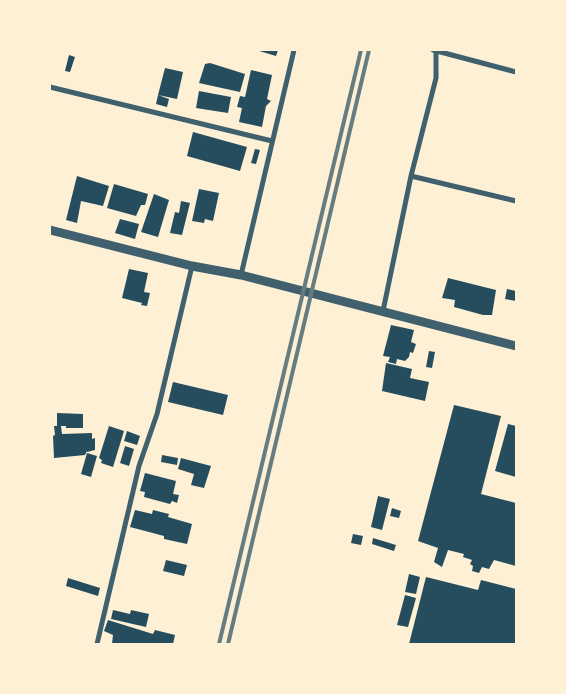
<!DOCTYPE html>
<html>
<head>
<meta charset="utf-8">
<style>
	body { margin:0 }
	#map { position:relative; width:566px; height:694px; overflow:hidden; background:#fdf0d5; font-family:"PT Sans",sans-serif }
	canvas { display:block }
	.frame { position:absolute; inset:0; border:51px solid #fdf0d5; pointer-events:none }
</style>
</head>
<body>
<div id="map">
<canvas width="566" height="694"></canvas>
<div class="frame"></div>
</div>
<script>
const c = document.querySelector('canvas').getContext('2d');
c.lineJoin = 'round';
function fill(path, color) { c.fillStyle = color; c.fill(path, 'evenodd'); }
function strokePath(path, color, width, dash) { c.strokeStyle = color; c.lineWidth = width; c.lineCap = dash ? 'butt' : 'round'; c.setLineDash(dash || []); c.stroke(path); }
fill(new Path2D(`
	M256 50H278L276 56Z
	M69 55 75 57 70 72 65 71Z
	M210 63 245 74 240 92 199 83 205 64Z
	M165 68 183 72 177 99 158 95Z
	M251 70 272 75 267 99 271 101 266 106 262 127 239 122 242 108 237 107 240 96 245 97Z
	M199 91 231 97 228 113 196 108Z
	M158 95 169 99 167 107 156 104Z
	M193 132 247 147 240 171 187 156Z
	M255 149 260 150 256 164 251 163Z
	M77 176 109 186 103 206 81 201 77 223 66 220Z
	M114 184 148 194 145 205H141L136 216 107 208Z
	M199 189 219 193 213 221 205 219 204 223 192 221Z
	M154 194 169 200 158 237 141 232Z
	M181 201 190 203 182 235 170 233 175 212 179 213Z
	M120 219 139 224 135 239 115 233Z
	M129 269 148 273 144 292 150 293 147 306 141 305 142 303 122 298Z
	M448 278 496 290 492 315H483L454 307 455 300 442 298Z
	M507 289 516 291V301L505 299Z
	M391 325 414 330 411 342 416 344 413 353 410 352 409 357 405 361 397 359 396 364 388 362 390 357 383 356Z
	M429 351 435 352 432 368 426 367Z
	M386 363 412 369 410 378 429 382 425 401 382 391Z
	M173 382 228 395 223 415 168 402Z
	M454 405 501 416 481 494 516 503V566L494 560 489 569 482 567 479 573 472 571 473 566 470 564 472 560 463 557 464 554 448 550 442 567 434 562 438 548 418 541Z
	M57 413 83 414V428H66V426H61L62 434 92 433V439L95 438V450L87 452V451L85 455 54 458 53 436 55 435 54 426H57Z
	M508 424 516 426V477L495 471Z
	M109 426 124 431 113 467 101 463 102 460 99 458Z
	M127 431 140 436 137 445 124 441Z
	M125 446 134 449 129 466 120 463Z
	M87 453 97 456 91 477 81 474Z
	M162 455 178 458 177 465 161 462Z
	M181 458 211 466 204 488 191 485 194 474 178 469Z
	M145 473 176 481 173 494 179 495 177 503 172 501 170 504 144 497 145 492 140 491Z
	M378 496 390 499 382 530 371 527Z
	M392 508 401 511 399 518 390 516Z
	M135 510 152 514 153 510 169 514 168 517 192 524 187 544 164 539V536L130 527Z
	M353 534 363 536 361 545 351 543Z
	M373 538 396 545 394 551 372 544Z
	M166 560 187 565 184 576 163 571Z
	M409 574 420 577 416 594 405 592Z
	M426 577 478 590 481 580 516 589V644H409Z
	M68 578 100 588 98 596 66 586Z
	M405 595 416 598 408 627 397 625Z
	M113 610 130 614 131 610 149 614 146 627 111 619Z
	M108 620 153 634 155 630 175 635 173 644H112L113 635 104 631Z`), '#264d5e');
strokePath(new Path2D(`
	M433 50 516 72
	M50 87 272 141
	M411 176 516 201
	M241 275 294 50
	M383 311 411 176 436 78V50
	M97 644 139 466 157 414 192 266`), '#3f606c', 5);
strokePath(new Path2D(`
	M50 230 192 266 241 275 516 346`), '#3f606c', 9);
strokePath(new Path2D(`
	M219 644 361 50
	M228 644 369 50`), '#657d81', 4);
</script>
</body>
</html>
